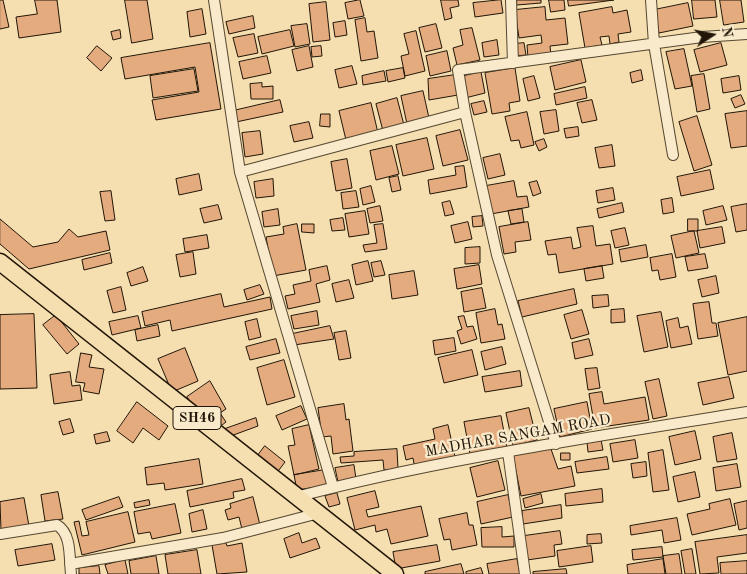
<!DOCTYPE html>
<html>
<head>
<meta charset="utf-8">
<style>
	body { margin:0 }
	#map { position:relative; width:747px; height:574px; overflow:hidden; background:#f5deaf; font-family:"Old Standard TT",serif }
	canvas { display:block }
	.north { position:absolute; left:687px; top:10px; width:50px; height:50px; -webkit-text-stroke:4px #f8eacb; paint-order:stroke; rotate:79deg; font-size:14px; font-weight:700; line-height:20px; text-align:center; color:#201507 }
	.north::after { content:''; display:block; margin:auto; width:18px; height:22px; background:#201507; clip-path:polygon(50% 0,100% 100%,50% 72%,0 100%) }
</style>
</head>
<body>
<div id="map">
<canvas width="747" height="574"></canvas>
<div class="north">N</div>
</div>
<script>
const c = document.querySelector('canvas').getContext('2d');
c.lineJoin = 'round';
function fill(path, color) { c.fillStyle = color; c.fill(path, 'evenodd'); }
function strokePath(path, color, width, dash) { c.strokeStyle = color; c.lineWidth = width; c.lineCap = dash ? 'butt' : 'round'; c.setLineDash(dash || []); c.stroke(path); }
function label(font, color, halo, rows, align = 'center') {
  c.font = font + ' "Old Standard TT",serif'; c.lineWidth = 4.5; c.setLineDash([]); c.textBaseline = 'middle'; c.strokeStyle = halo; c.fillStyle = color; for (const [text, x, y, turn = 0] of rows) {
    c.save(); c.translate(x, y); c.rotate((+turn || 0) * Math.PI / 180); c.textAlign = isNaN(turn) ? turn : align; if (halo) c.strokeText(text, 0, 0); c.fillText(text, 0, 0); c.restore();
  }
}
const building = new Path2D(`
	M0 0H3L9 27 0 29Z
	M35 0H57L61 32 19 38 16 17 37 14Z
	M125 0H147L153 39 132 43Z
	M360 0 364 16 348 19 345 3Z
	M441 0H458L459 6 450 8 452 18 445 20Z
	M501 0 503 13 475 17 473 3Z
	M517 0H541V3L517 5Z
	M549 0H564L565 10 551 12Z
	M568 0H614L569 6Z
	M692 0H715L717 17 694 19Z
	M720 0H741L744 22 724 25Z
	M326 2 330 40 313 42 309 4Z
	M688 3 693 26 659 33 654 10Z
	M545 7 546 20 565 18 568 44 550 46 551 55 528 58 527 45 542 43 541 35 519 38 515 10Z
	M612 7 613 13 627 10 631 32 618 34 619 42 610 44 609 36 600 37 602 45 585 48 579 13Z
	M202 9 206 34 190 37 187 12Z
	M253 16 255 28 229 34 226 22Z
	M365 18 367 32 374 31 378 58 361 61 355 20Z
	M345 21 347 35 335 37 333 23Z
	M307 24 310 44 295 47 291 26Z
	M436 24 442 48 425 52 419 28Z
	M472 28 480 60 457 65 453 48 463 45 460 30Z
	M120 30 121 38 113 40 111 32Z
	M290 30 294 46 262 54 258 37Z
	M416 31 425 71 405 76 401 56 409 54 404 34Z
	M254 34 258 53 238 57 233 38Z
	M497 40 499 55 484 57 482 43Z
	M210 43 221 109 156 120 152 100 199 92 195 67 125 79 121 58Z
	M524 43 526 55 516 56 515 44Z
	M721 43 727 65 700 72 694 50Z
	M97 46 112 58 101 71 87 58Z
	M309 46 313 67 297 71 292 50Z
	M321 46 322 56 312 57 311 47Z
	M684 49 692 86 675 89 666 52Z
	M447 51 451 71 430 76 426 56Z
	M267 56 271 73 243 79 239 62Z
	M581 60 586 82 555 90 550 67Z
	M352 66 357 84 339 88 335 70Z
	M403 68 405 78 388 82 386 71Z
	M515 68 520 101 509 103 510 111 492 114 485 73Z
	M194 69 198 91 153 98 150 76Z
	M641 70 643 80 632 83 630 73Z
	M384 71 386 81 363 85 362 76Z
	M481 72 485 93 465 98 460 77Z
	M704 74 710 109 697 112 691 76Z
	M455 75 458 95 429 100 428 79Z
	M534 76 540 98 528 101 523 79Z
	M739 76 741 90 723 93 721 79Z
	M262 83V87L273 86V99H251L250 84Z
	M585 87 587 98 556 105 554 94Z
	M423 91 429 118 407 124 401 96Z
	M741 95 745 104 735 108 731 99Z
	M397 98 404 125 383 131 376 104Z
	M280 100 283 112 236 122 233 111Z
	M592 100 597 120 582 123 577 103Z
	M484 101 487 112 474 115 471 104Z
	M371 103 378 133 346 140 339 111Z
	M556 110 559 131 544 134 540 112Z
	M747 111V146L731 148 725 114Z
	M527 112 534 145 521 148 519 140 511 141 505 117Z
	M321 114H330V127L320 126Z
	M697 116 712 165 694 171 679 122Z
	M309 122 313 138 294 142 290 126Z
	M578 127 579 136 566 138 564 129Z
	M460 130 468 160 443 166 436 136Z
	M260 131 263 154 245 157 242 133Z
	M427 138 434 169 403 176 396 145Z
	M544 139 547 147 539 151 535 142Z
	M612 145 615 166 599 168 595 148Z
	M392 146 399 174 376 180 370 151Z
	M500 154 505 175 488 179 483 158Z
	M347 159 352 188 336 191 331 162Z
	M464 166 467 187 430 194 428 180 456 175 455 167Z
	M710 170 714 189 681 196 677 177Z
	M199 174 202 190 179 195 176 179Z
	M398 176 401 190 392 192 389 178Z
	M273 179 274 196 256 198 254 182Z
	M514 181 517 197 527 196 529 207 491 214 486 186Z
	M537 181 541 193 533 196 529 183Z
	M371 186 375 202 363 205 360 189Z
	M613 188 615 200 598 203 596 191Z
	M111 191 115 220 105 221 100 192Z
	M356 191 359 207 343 209 341 193Z
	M672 198 674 212 663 214 661 200Z
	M450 201 454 214 445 216 442 203Z
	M622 203 624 212 599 218 597 209Z
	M747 204V230L736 232 731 207Z
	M218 205 222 219 204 223 200 209Z
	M380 206 383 221 370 223 367 209Z
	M723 206 727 220 706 225 703 211Z
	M278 209 280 225 264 227 262 212Z
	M522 209 524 222 511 224 508 211Z
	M365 211 369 234 349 237 345 214Z
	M482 216 483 226 473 227 472 217Z
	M343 218 345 230 332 231 330 220Z
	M0 219 33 247 58 242 69 229 78 237 106 231 110 250 29 269 0 244Z
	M688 219H698V231H688Z
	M468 222 472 239 455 243 451 226Z
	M528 222 531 240 515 242 516 252 504 254 499 227Z
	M297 224 306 270 273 276 266 237 284 234 283 227Z
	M302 224H314V233L302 232Z
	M383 224 387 249 365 252 363 245 377 243 374 225Z
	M593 226 596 246 610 244 613 264 559 273 556 254 548 255 545 241 571 237 573 249 581 247 577 228Z
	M722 227 725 243 700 248 697 231Z
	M625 228 629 245 615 248 611 231Z
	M694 231 699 253 676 258 671 236Z
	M207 235 209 248 185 252 183 239Z
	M646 245 648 257 621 262 619 250Z
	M480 247V263L465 264V248Z
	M193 252 196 274 180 277 176 255Z
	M110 253 112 263 84 270 82 260Z
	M672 254 676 277 660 280 658 270 652 271 650 258Z
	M705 254 708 268 688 271 685 257Z
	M368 261 373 281 356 285 352 265Z
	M381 261 385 275 374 277 371 263Z
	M479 265 482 284 457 289 454 269Z
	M327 266 330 280 316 284 320 302 288 309 285 296 295 294 293 285 311 281 309 270Z
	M602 266 604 278 586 281 584 269Z
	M143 267 148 281 131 286 127 273Z
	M414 271 418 295 392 299 389 275Z
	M716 276 719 293 702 297 698 280Z
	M349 280 354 298 336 302 332 284Z
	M260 285 264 294 247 300 244 290Z
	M121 287 126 310 113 313 107 291Z
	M482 288 486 308 464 312 461 292Z
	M574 289 577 304 522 317 518 301Z
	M221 294 224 307 270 297 272 309 172 331 170 320 145 326 142 312Z
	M608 295 609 306 593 308 592 296Z
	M709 302 712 323H716L718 336 698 339 693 304Z
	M495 309 498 325 502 324 505 339 481 343 476 313Z
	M624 309 625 322 611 323V310Z
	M582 310 589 334 571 339 564 315Z
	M317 311 319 325 294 329 291 316Z
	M661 312 668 347 644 352 637 316Z
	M34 314 37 388 0 389V315Z
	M56 315 79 344 67 354 43 325Z
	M138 316 141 328 112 335 109 322Z
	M464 316 467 327 473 326 477 339 461 344 457 331 462 329 458 317Z
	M747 317V371L728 375 718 323Z
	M678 318 680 328 688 326 692 344 671 348 666 321Z
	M257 319 261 337 249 340 245 322Z
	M158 325 160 336 137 341 135 330Z
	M330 326 334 339 294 345 292 334Z
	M346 331 351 358 339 360 334 333Z
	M454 338 456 351 435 355 433 341Z
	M276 339 280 353 250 360 246 347Z
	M589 339 593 355 575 359 572 343Z
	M502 347 506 364 485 370 481 352Z
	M185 348 198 381 172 392 158 359Z
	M472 350 478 375 444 383 438 358Z
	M81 353 92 355 89 367 104 369 99 394 83 391 85 383 76 382Z
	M284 360 295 397 267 405 257 368Z
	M597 368 600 388 588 390 585 369Z
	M520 371 522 386 485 392 482 377Z
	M70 372 72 386 80 385 82 400 54 404 50 375Z
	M729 377 734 398 703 405 698 383Z
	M659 379 667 416 653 419 645 382Z
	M210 381 226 409 220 413 226 422 217 429 203 409 198 413 187 397Z
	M602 392 604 404 645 397 649 420 595 428 589 394Z
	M137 402 168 426 159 440 143 428 133 443 117 431Z
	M587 402 592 429 560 437 554 409Z
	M344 404 346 420 349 419 353 451 333 454 331 436 322 437 318 408Z
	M301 406 307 419 282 430 276 416Z
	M529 408 537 440 513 446 506 413Z
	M501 416 507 448 470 454 464 422Z
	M256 418 258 426 228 437 225 429Z
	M70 419 74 432 63 435 59 422Z
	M309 425 319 469 294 475 288 446 295 445 292 429Z
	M448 425 456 461 415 470 413 458 406 460 403 446 435 439 433 429Z
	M695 431 701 459 675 465 669 437Z
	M107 432 110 441 96 444 94 435Z
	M732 433 737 459 717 462 713 437Z
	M601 440 603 450 588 452 587 442Z
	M635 440 638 458 613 462 610 444Z
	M265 446 285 462 276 474 256 458Z
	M397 449 398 469 384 470 383 460 341 463 340 457 354 456V452Z
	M551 449 558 469 571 466 575 486 521 496 513 456Z
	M663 450 669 490 653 492 648 453Z
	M561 453H570V460H561Z
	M607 457 609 469 577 473 575 462Z
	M199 459 203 484 165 490 164 483 147 485 145 468Z
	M498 461 505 490 477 497 470 468Z
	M646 462 647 476 633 478 631 464Z
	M737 464 741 487 716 491 713 468Z
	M354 465 356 479 338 482 335 468Z
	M325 470 328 485 297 490 294 475Z
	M695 472 700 497 678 502 673 477Z
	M242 479 245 490 233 492 234 498 190 507 187 491Z
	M602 489 603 502 566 506 565 494Z
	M375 491 379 507 366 510 368 517 421 506 428 536 391 544 387 529 376 532 375 525 355 530 347 498Z
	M58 492 63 519 45 521 41 495Z
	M337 493 340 504 329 507 325 496Z
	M541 494 543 503 525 508 523 499Z
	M508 495 513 517 481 524 477 502Z
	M119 497 123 507 86 520 82 510Z
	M253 497 260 525 242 529 239 517 228 520 225 510 231 508 230 504Z
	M24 498 29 526 1 531 0 502Z
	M730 499 736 525 692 535 687 514 710 509 709 504Z
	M149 500 150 505 135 508 134 503Z
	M747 501V528L739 530 734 504Z
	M175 504 181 533 152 539 150 532 138 534 134 512Z
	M561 505 562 518 523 524 522 511Z
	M203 510 207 529 192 532 189 514Z
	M128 512 135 542 82 555 74 522 79 521 82 536 89 535 86 522Z
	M467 513 469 525H473L477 545 452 550 450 539 444 540 439 519Z
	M677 518 681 540 664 543 662 530 631 535 630 526Z
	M502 527V537L514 536V547H482L481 528Z
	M560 531 562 544 554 545 555 556 527 560 524 536Z
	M299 533 302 543 316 538 320 548 290 558 284 539Z
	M601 534 602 543 587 544V535Z
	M747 535V553L717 557 719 573 700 574 695 542Z
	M226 543 227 546 242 543 247 572 217 574 212 545Z
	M52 544 55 560 18 566 15 550Z
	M437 545 440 561 396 569 393 552Z
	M591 546 593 562 559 567 557 551Z
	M662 547 663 557 633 560 632 550Z
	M692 549 696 574H685L681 551Z
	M197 550 201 574H168L165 555Z
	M679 554 682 574H666L663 556Z
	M156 556 159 574H131L129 561Z
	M517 559 520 574H489L487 564Z
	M663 559 665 574H628L627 565Z
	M125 560 128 574H108L105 565Z
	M747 561V574H721L720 563Z
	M461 564 464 574H425V572Z
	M99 566 100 574H79V568Z
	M481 568 483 574H466V572Z
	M566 569 567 574H533V572Z`);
fill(building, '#e4ab7e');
strokePath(building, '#201507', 1);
const street = new Path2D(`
	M214 0 240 172 333 487
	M511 0 513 63
	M651 0 654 44 673 155
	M465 112 458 70 702 37 747 34
	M240 172 465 112 497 255 556 444
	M508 452 525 574
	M296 497C443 458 596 437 747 412
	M0 534 57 525C72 534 69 558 71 574
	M70 564 223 538 319 513`);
const primary = new Path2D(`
	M0 262 395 574`);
strokePath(street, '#554731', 12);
strokePath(primary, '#201507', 19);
strokePath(street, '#f8eacb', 10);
strokePath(primary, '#f5deaf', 16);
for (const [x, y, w] of [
	[197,418,48]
]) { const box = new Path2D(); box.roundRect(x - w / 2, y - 11.5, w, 23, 4); c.fillStyle = '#f8eacb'; c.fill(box); strokePath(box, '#201507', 1); }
label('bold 14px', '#201507', null, [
	["SH46",197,418]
]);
label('15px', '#201507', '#f8eacb', [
	["MADHAR SANGAM ROAD",518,436,-10]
]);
</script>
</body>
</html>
